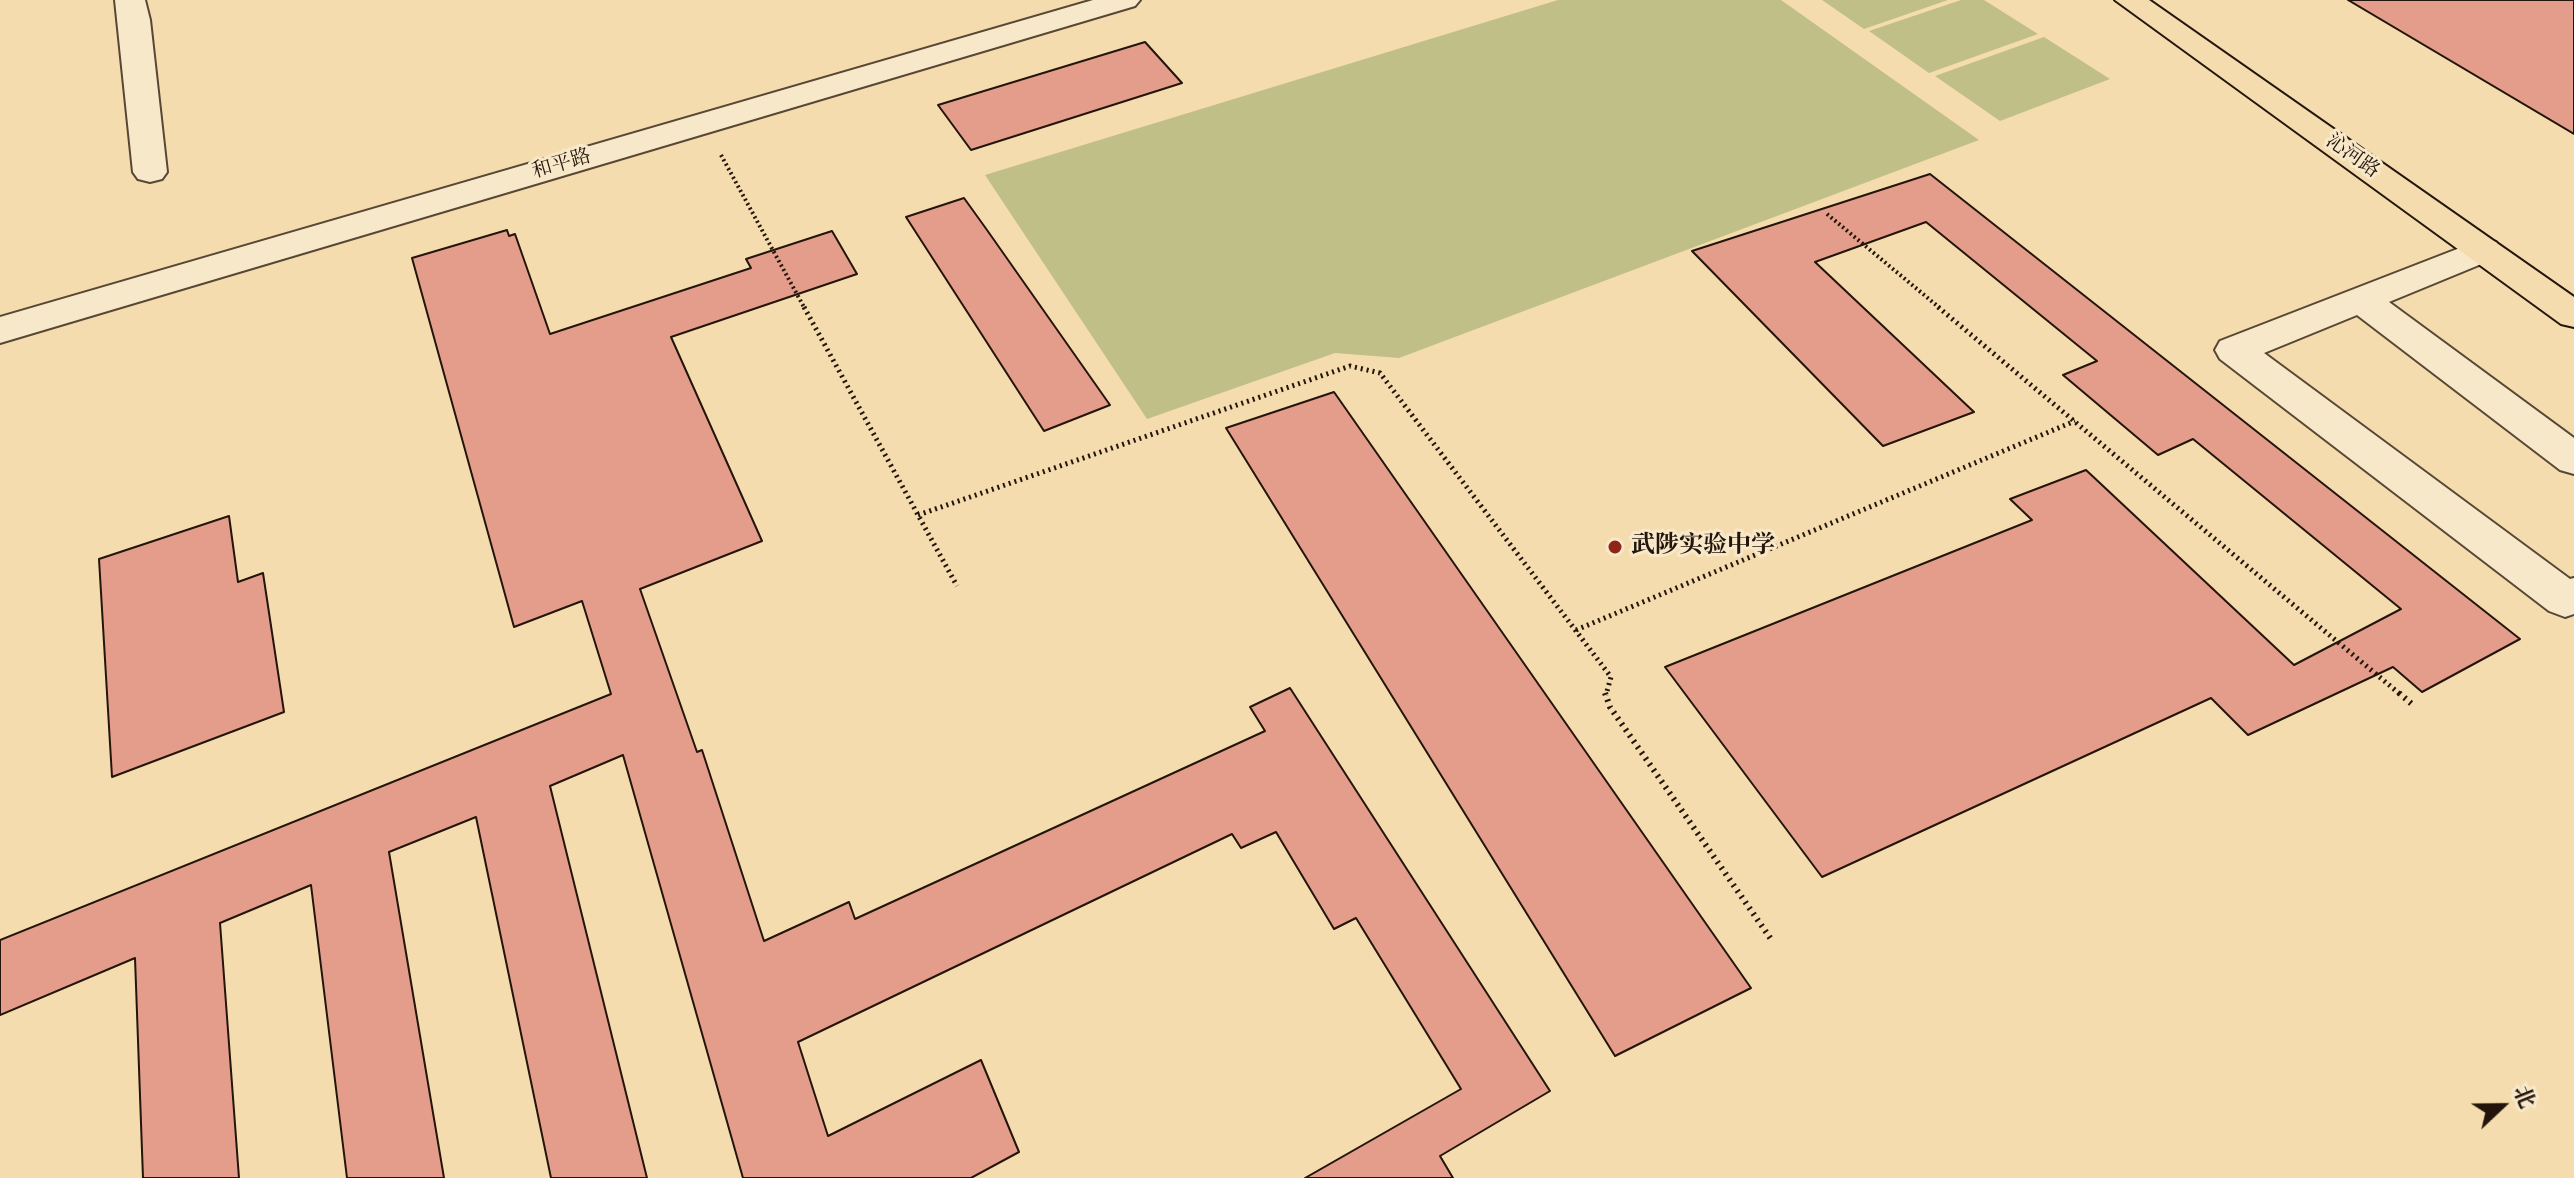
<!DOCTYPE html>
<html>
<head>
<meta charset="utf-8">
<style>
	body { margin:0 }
	#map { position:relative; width:2574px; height:1178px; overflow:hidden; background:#f4dcae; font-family:"IM FELL Double Pica","Noto Serif SC",serif }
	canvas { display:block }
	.north { position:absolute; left:2462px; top:1066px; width:80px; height:80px; -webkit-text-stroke:6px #f8e8ca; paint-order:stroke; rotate:68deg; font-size:22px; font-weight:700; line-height:32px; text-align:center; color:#23150b }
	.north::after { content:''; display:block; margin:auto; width:28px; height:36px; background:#23150b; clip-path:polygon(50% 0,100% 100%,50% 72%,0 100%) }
</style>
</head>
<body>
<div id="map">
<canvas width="2574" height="1178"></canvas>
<div class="north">北</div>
</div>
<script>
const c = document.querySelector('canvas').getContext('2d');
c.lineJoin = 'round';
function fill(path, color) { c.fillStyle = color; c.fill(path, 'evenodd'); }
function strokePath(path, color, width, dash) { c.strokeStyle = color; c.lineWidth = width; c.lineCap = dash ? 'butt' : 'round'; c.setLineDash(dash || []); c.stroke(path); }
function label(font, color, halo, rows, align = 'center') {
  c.font = font + ' "IM FELL Double Pica","Noto Serif SC",serif'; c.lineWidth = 6; c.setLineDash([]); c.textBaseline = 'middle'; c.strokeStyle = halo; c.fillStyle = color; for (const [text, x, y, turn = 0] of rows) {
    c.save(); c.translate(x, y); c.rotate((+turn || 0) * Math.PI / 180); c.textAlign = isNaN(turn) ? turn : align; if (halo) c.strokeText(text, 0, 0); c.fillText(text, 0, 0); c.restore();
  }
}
fill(new Path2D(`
	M1558 0H1781L1979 140 1399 358 1335 353 1147 419 985 175Z
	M1822 0H1948L1864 29Z
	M1961 0H1984L2038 34 1929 73 1869 31Z
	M2044 37 2110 79 2000 121 1935 76Z`), '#c0bf87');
const building = new Path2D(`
	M2348 0H2574V134Z
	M1145 42 1182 83 971 150 938 105Z
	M1930 174 2520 639 2422 692 2393 667 2248 735 2211 698 1822 877 1665 667 2032 520 2010 499 2086 470 2294 665 2401 609 2193 439 2158 455 2063 375 2097 361 1926 222 1815 262 1974 412 1883 446 1692 251Z
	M964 198 987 230 1110 405 1044 431 906 217Z
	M507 230 509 236 515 234 550 334 751 268 746 259 832 231 857 274 671 337 762 541 640 589 697 752 702 750 764 941 849 902 855 919 1265 731 1250 707 1290 688 1550 1091 1440 1156 1453 1178H1305L1461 1089 1356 918 1334 929 1276 832 1241 848 1232 834 798 1042 828 1136 981 1060 1019 1152 971 1178H743L623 755 550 786 647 1178H551L476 817 389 852 444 1178H347L311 885 220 923 239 1178H143L135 958 0 1015V940L611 694 582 601 514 627 412 258Z
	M1334 392 1751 988 1615 1056 1226 428Z
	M229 516 238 582 263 573 284 712 112 777 99 559Z`);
fill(building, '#e49d8a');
strokePath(building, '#23150b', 2);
const minor = new Path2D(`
	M115 0H145L150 20 167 172 162 179 150 182 138 179 133 172Z
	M1093 0H1140L1135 6 0 343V317Z
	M2483 239 2496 242 2501 250 2496 258 2389 302 2574 438V474L2560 470 2357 315 2264 353 2570 579 2574 578V614L2565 617 2549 611 2220 359 2215 350 2220 341Z`);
const major = new Path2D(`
	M2115 0H2149L2574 297V327L2561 324Z`);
strokePath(minor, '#574734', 4);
strokePath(major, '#23150b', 4);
strokePath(new Path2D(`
	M721 155 805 309
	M1827 214 1941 309`), '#23150b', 4, [2, 3]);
strokePath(new Path2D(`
	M804 307 957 586
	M1938 307 2401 695
	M918 515 1350 366 1380 373 1611 677 1606 695
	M1576 630 2075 421`), '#23150b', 5, [2, 4]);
strokePath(new Path2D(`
	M1605 693 1610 707 1773 942
	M2399 693 2413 705`), '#23150b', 6, [2, 5]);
fill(minor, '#f8e8ca');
fill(major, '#f4dcae');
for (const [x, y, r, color] of [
	[1615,547,8,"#8f2418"]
]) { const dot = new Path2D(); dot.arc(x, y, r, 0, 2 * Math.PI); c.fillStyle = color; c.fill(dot); strokePath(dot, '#f8e8ca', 3); }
label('20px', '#23150b', '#f8e8ca', [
	["沁河路",2352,157,35],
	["和平路",562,165,-16]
]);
label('bold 24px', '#23150b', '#f8e8ca', [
	["武陟实验中学",1631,547]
], 'left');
</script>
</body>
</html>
